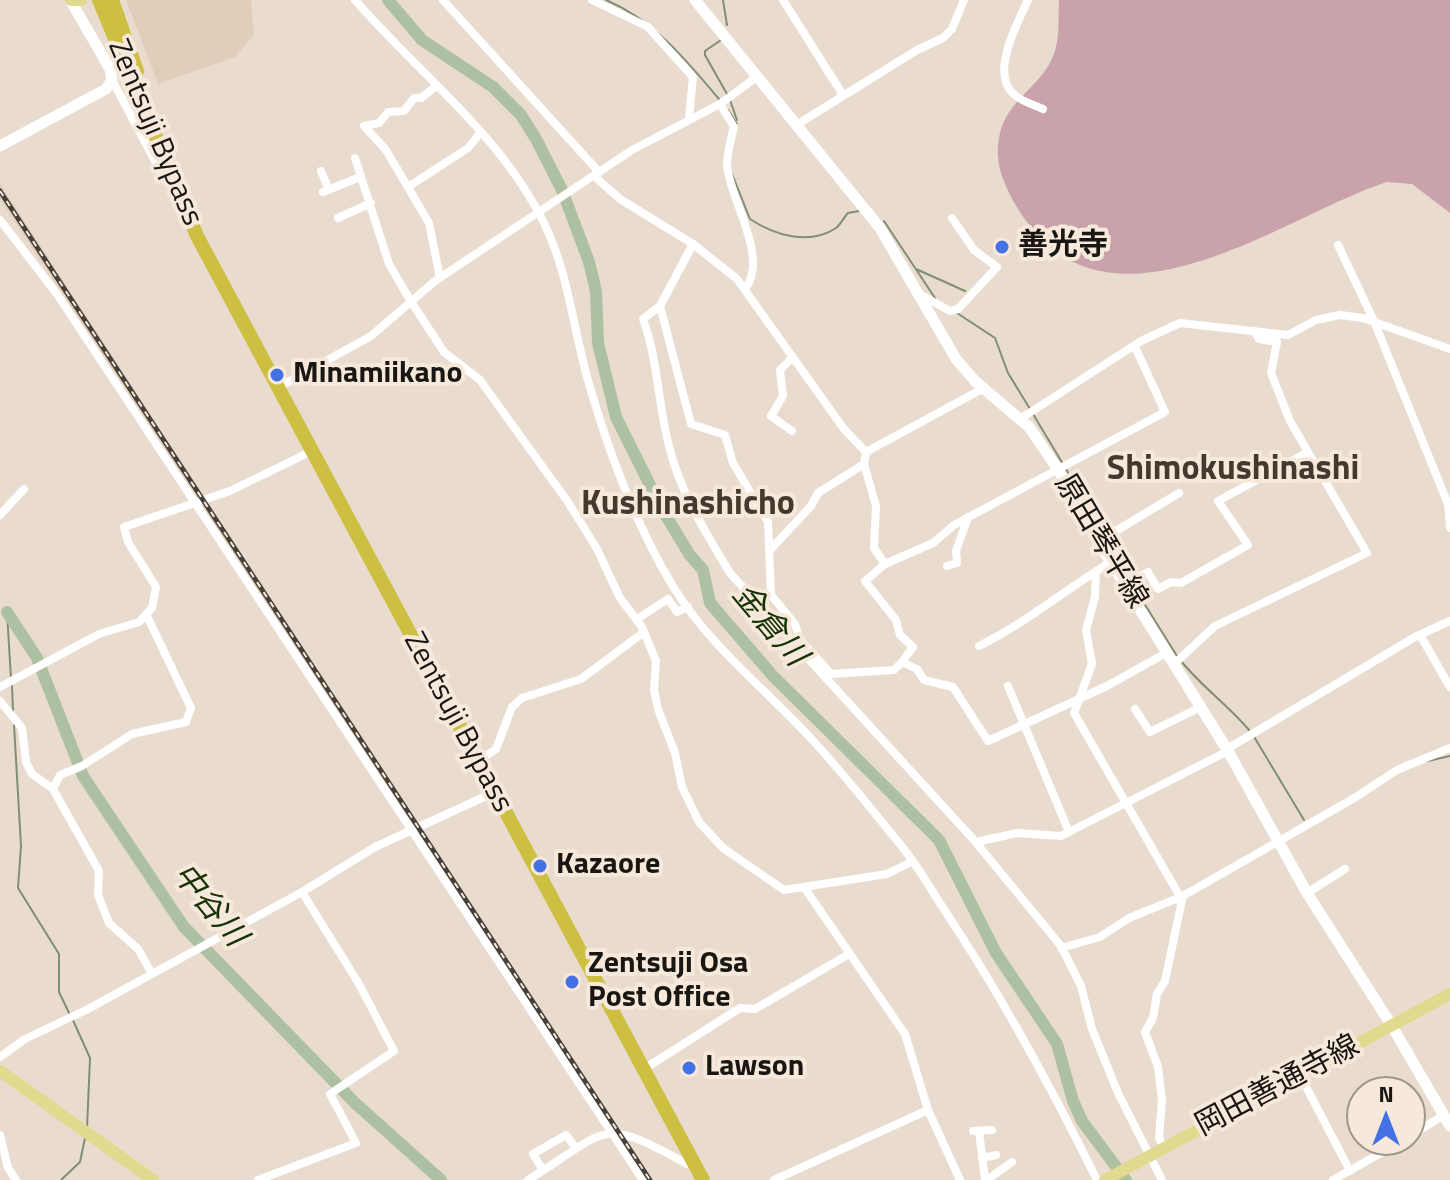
<!DOCTYPE html>
<html>
<head>
<meta charset="utf-8">
<style>
	body { margin:0 }
	#map { position:relative; width:1450px; height:1180px; overflow:hidden; background:#e9dcce; font-family:"Titillium Web",sans-serif }
	canvas { display:block }
	.north { position:absolute; left:1346px; top:1076px; width:80px; height:80px; box-sizing:border-box; background:#f6e9dc; border:2px solid #9e958b; border-radius:50%; rotate:0deg; font-size:22px; font-weight:700; line-height:32px; text-align:center; color:#1a1611 }
	.north::after { content:''; display:block; margin:auto; width:28px; height:36px; background:#4471e3; clip-path:polygon(50% 0,100% 100%,50% 72%,0 100%) }
</style>
</head>
<body>
<div id="map">
<canvas width="1450" height="1180"></canvas>
<div class="north">N</div>
</div>
<script>
const c = document.querySelector('canvas').getContext('2d');
c.lineJoin = 'round';
function fill(path, color) { c.fillStyle = color; c.fill(path, 'evenodd'); }
function strokePath(path, color, width, dash) { c.strokeStyle = color; c.lineWidth = width; c.lineCap = dash ? 'butt' : 'round'; c.setLineDash(dash || []); c.stroke(path); }
function label(font, color, halo, rows, align = 'center') {
  c.font = font + ' "Titillium Web","Noto Sans JP",sans-serif'; c.lineWidth = 8; c.setLineDash([]); c.textBaseline = 'middle'; c.strokeStyle = halo; c.fillStyle = color; for (const [text, x, y, turn = 0] of rows) {
    c.save(); c.translate(x, y); c.rotate((+turn || 0) * Math.PI / 180); c.textAlign = isNaN(turn) ? turn : align; if (halo) c.strokeText(text, 0, 0); c.fillText(text, 0, 0); c.restore();
  }
}
fill(new Path2D(`
	M126 0H251L254 35 235 57 158 84Z
	M0 184 616 1127 652 1180H646L614 1131 0 199Z`), '#e0cebb');
fill(new Path2D(`
	M1059 0H1450V213L1412 184 1387 182C1290 213 1126 338 1035 232 1019 213 1000 183 998 157 996 100 1038 95 1054 54 1060 38 1058 17 1059 0Z`), '#caa2ab');
strokePath(new Path2D(`
	M606 0C654 20 686 60 719 99
	M723 0 727 25
	M721 40 705 51V55L727 94
	M730 100 737 120
	M728 110 737 124
	M732 174 750 219C774 235 809 246 836 228 841 224 844 217 848 213L859 211
	M884 221 935 298
	M916 269 965 291
	M957 313 995 338 1008 373 1030 409
	M1033 414 1063 464
	M1066 469 1102 534
	M1105 539 1128 579
	M1132 584 1177 656
	M7 612 11 679
	M1181 661C1202 687 1228 705 1249 730
	M12 686 13 711
	M14 725 21 846 18 888 59 954V992L69 1013
	M1253 735 1304 820
	M1428 761 1450 756
	M72 1018 90 1058 87 1128
	M61 1180 80 1162 85 1138`), '#818e76', 2);
strokePath(new Path2D(`
	M388 0 422 40 493 87 521 115 536 139 562 190 589 262 596 291 598 343 616 417 662 509 689 554 703 570 710 603 773 676 939 840 996 953 1057 1044 1073 1101 1082 1121 1126 1180
	M7 612 37 658 83 776 184 927 355 1103 441 1180`), '#adc1a2', 12);
strokePath(new Path2D(`
	M355 0C418 73 499 133 543 221 569 273 573 330 589 384 609 453 636 526 674 588 708 643 758 683 802 729 837 765 868 805 899 843 916 863 929 886 943 908 1001 994 1051 1087 1097 1180
	M443 0 599 172
	M592 0 648 27 693 77 689 118
	M783 0 843 95
	M1028 0C1018 22 993 68 1010 90 1017 100 1032 104 1043 109
	M112 80 162 174
	M435 87 421 98H414L404 111 388 112 379 123 364 126 386 150 429 223 440 278
	M720 104 734 127C731 139 727 153 727 165 729 198 770 258 745 289
	M798 124 917 50 943 38 952 29 964 0
	M355 158 389 264 410 300 444 352 480 380 568 502 597 549 620 598 642 627 656 661 654 690 658 709 675 753 682 787 699 822 723 848 784 890 887 874 911 862
	M321 171 329 190
	M594 176 620 199 693 244 737 279 844 429 866 452
	M408 187 468 148 481 132
	M323 192 360 177
	M338 218 371 203
	M0 220 57 294 643 1180
	M693 244 660 306 691 424 725 435 733 463 768 522 771 595 795 624 800 640 831 674 894 670 902 662 917 669 924 680 953 687 988 741 1107 686 1166 653
	M1338 245 1374 321 1448 504 1450 528
	M921 295 950 311 958 309 997 267 974 250 952 218
	M660 306 643 319C658 360 658 404 669 446 680 492 706 533 730 573L973 839 1061 946 1081 986 1092 1029 1118 1093 1162 1180
	M279 387 371 336 435 281 632 150 720 104 758 76
	M1020 419 1141 341 1180 323 1288 335 1316 320 1340 315 1363 318 1450 349
	M792 431 771 416 783 396 780 370 793 357
	M866 452 864 464 876 506 874 548 885 564 933 543 954 525 1165 412 1135 347
	M866 452 984 388
	M0 515 24 489
	M1099 541 1179 493
	M769 551 811 506 818 493 864 464
	M885 564 865 581 896 620 900 635 913 647 902 662
	M947 566 957 563 956 551 968 517
	M1096 571 1095 597 1086 630 1092 664 1074 713 1182 900 1165 981 1157 994 1153 1018 1145 1032 1158 1067 1162 1100 1159 1138 1164 1148
	M1125 585 1148 572 1158 589 1171 582 1181 583 1248 545 1218 501 1308 452
	M637 619 668 599 677 612 688 607
	M1420 635 1450 687
	M979 646C1026 623 1066 589 1111 562
	M1174 664 1215 626 1367 553 1290 421 1271 373 1277 342 1259 339 1254 331
	M1008 686 1069 832
	M0 687 99 634 139 622 152 608 156 587 128 542 124 527 230 491 312 451
	M0 701 22 728 26 762 32 774 53 789 99 871 98 895 109 923 138 949 151 972
	M1135 709 1150 732 1201 707
	M1227 749 1415 637 1450 621
	M479 761 496 749 512 707 522 698 581 679 644 632
	M53 789 60 775 82 766 132 734 186 722 191 708 147 616
	M976 842 1017 833 1061 836 1228 751
	M806 890 905 1034 928 1110 960 1180
	M1307 893 1345 869
	M1061 948 1100 937 1129 918 1181 897 1356 797 1397 770 1450 748
	M0 1057 25 1039 88 1009 302 892 375 847 495 792
	M644 1069 740 1008 755 1009 849 954
	M1300 1075 1350 1171
	M973 1131 992 1130
	M979 1131 985 1180
	M0 1135 8 1168 16 1180
	M1410 1136 1444 1115
	M982 1158 996 1155
	M543 1170 533 1154 566 1135 576 1148
	M258 1180 356 1143 330 1094 394 1051 359 984 302 892
	M528 1180C608 1131 598 1114 687 1164H694
	M774 1180 928 1110
	M987 1180 1012 1162
	M1333 1180 1404 1140`), '#fff', 8);
strokePath(new Path2D(`
	M695 0 880 228 956 359 975 381 1029 427 1059 471 1106 555 1228 751 1307 893 1392 1026 1450 1126
	M0 146 106 89 112 80 110 69 72 3`), '#fff', 11);
strokePath(new Path2D(`
	M71 0H81
	M0 1071 153 1180
	M1105 1180 1450 994`), '#e1d98e', 12);
strokePath(new Path2D(`
	M99 0 197 236 703 1180
	M112 0 137 71`), '#cdbf42', 14);
const rail = new Path2D(`
	M0 191 650 1180`);
strokePath(rail, '#454039', 5);
strokePath(rail, '#f6e9dc', 2, [6]);
for (const [x, y, r, color] of [
	[1002,247,8,"#4471e3"],
	[277,375,8,"#4471e3"],
	[540,866,8,"#4471e3"],
	[572,982,8,"#4471e3"],
	[689,1068,8,"#4471e3"]
]) { const dot = new Path2D(); dot.arc(x, y, r, 0, 2 * Math.PI); c.fillStyle = color; c.fill(dot); strokePath(dot, '#f6e9dc', 3); }
label('30px', '#1a1611', '#f6e9dc', [
	["Zentsuji Bypass",154,133,67],
	["原田琴平線",1100,542,59],
	["Zentsuji Bypass",457,723,62],
	["岡田善通寺線",1278,1087,-28]
]);
label('bold 30px', '#1a1611', '#f6e9dc', [
	["善光寺",1018,247],
	["Minamiikano",293,375],
	["Kazaore",556,866],
	["Zentsuji Osa",588,965],
	["Post Office",588,999],
	["Lawson",705,1068]
], 'left');
label('italic 32px', '#173203', '#f6e9dc', [
	["金倉川",768,626,50],
	["中谷川",208,906,51]
]);
label('bold 34px', '#43392e', '#f6e9dc', [
	["Shimokushinashi",1233,471],
	["Kushinashicho",688,506]
]);
</script>
</body>
</html>
